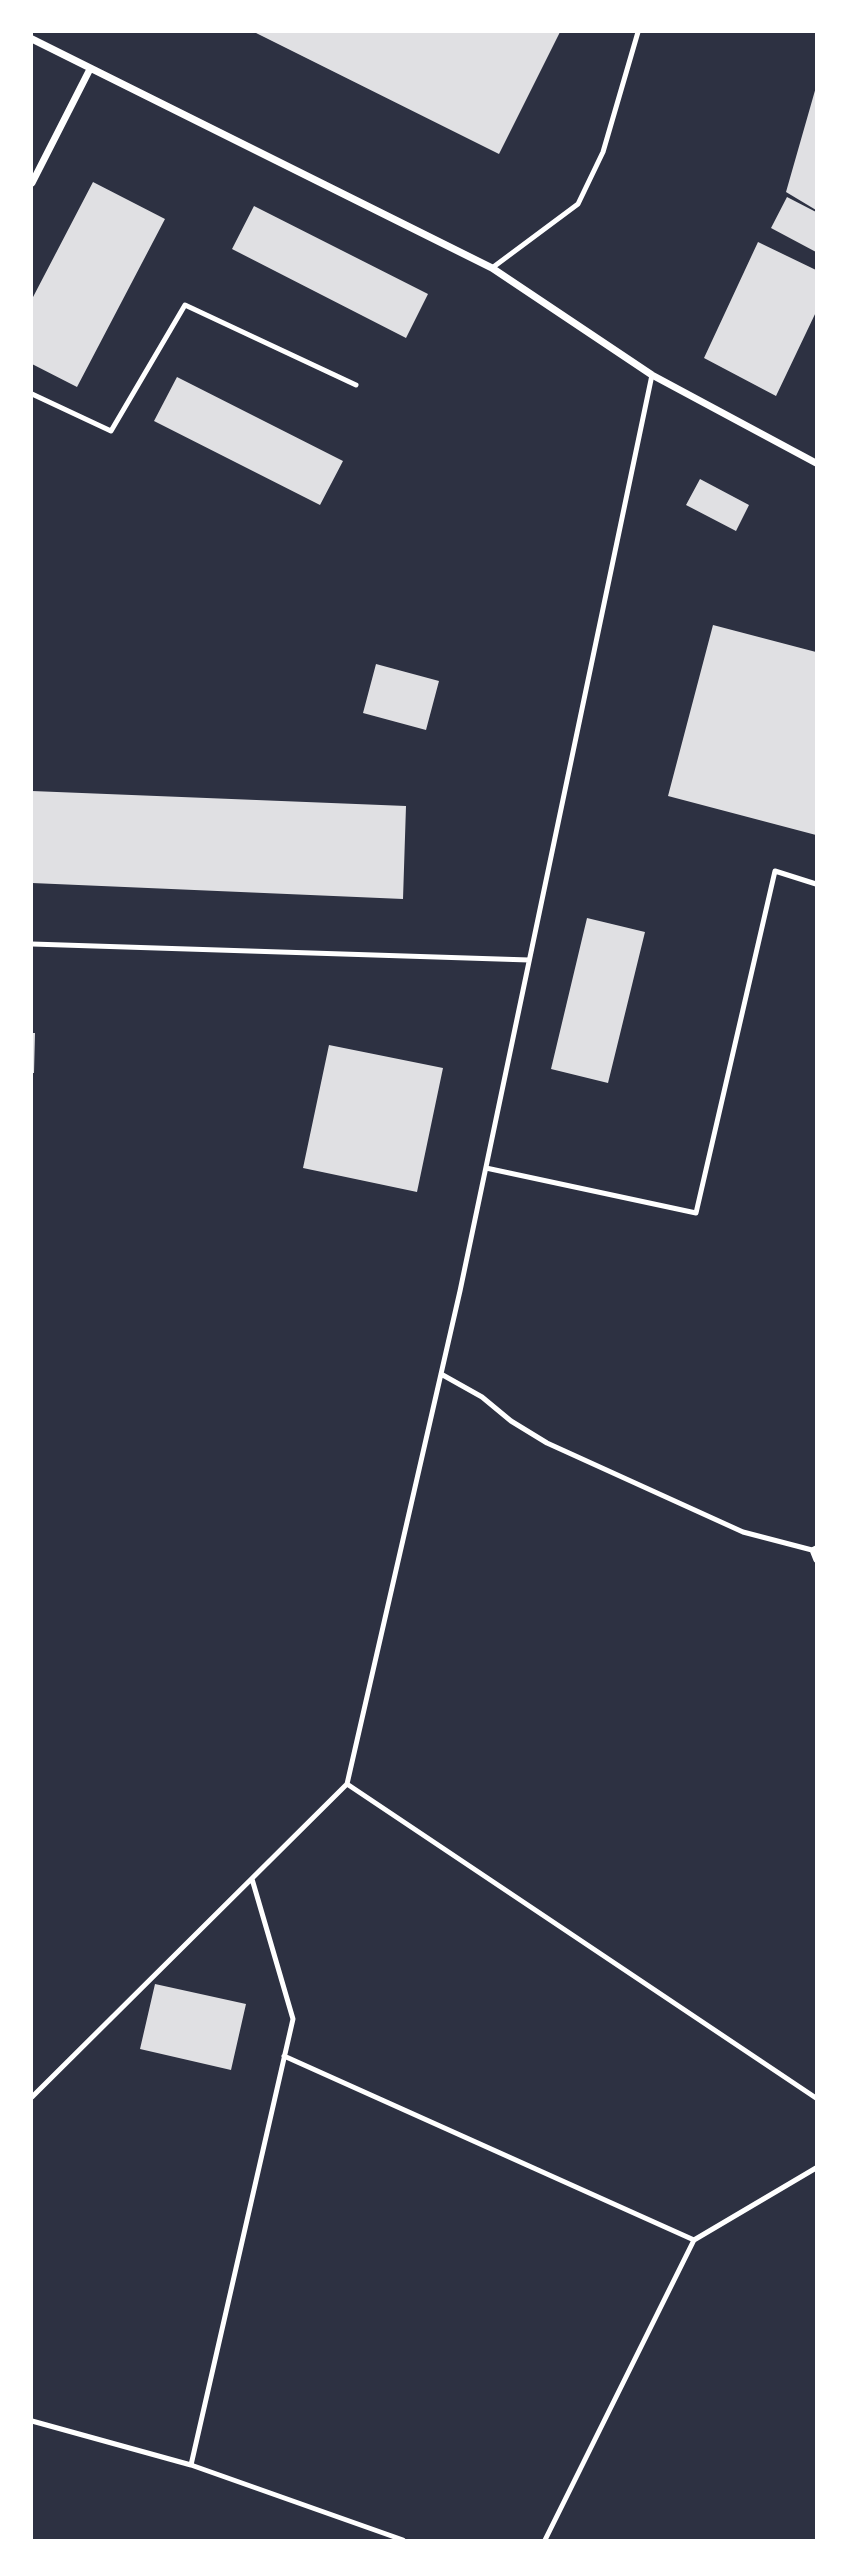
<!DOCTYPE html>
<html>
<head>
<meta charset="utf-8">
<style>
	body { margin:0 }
	#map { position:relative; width:848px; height:2572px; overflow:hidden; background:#2d3142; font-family:Overpass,sans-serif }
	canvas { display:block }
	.frame { position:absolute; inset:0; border:33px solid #fff; pointer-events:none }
</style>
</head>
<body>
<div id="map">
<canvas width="848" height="2572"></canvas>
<div class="frame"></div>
</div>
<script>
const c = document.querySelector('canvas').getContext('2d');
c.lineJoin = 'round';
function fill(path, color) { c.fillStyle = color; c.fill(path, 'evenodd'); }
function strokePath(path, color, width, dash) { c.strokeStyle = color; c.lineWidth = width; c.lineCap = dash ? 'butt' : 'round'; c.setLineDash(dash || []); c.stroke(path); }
fill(new Path2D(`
	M254 32H560L499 154Z
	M816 87V210L786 192Z
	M93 182 165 219 77 387 32 364V299Z
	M787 197 816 212V252L771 228Z
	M254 206 428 294 406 338 232 249Z
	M758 242 816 270V312L776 396 704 358Z
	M177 377 343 461 320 505 154 421Z
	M700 479 749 505 736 531 686 505Z
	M713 625 816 652V835L668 796Z
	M376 664 439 681 426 730 363 713Z
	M32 791 406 806 403 899 32 883Z
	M587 918 645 932 608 1083 551 1069Z
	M32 1033H35L34 1073H32Z
	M329 1045 443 1068 417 1192 303 1168Z
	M155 1984 246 2004 231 2070 140 2049Z`), '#e0e0e3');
strokePath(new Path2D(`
	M492 268 578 204 603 152 638 32
	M32 394 111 431 185 305 356 385
	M32 944 529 960
	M486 1168 696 1213 775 871 816 884
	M441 1374 482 1397 511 1421 547 1443 743 1532 812 1550 816 1548
	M812 1550 816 1560
	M347 1784 816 2098
	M284 2056 694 2240 545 2540
	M32 2097 347 1784 460 1291 652 375
	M694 2240 816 2168
	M32 2421 191 2465 293 2019 252 1879
	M191 2465 403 2540`), '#fff', 5);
strokePath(new Path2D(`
	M32 39 492 268 652 375 816 463
	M32 183 90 69`), '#fff', 7);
</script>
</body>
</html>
